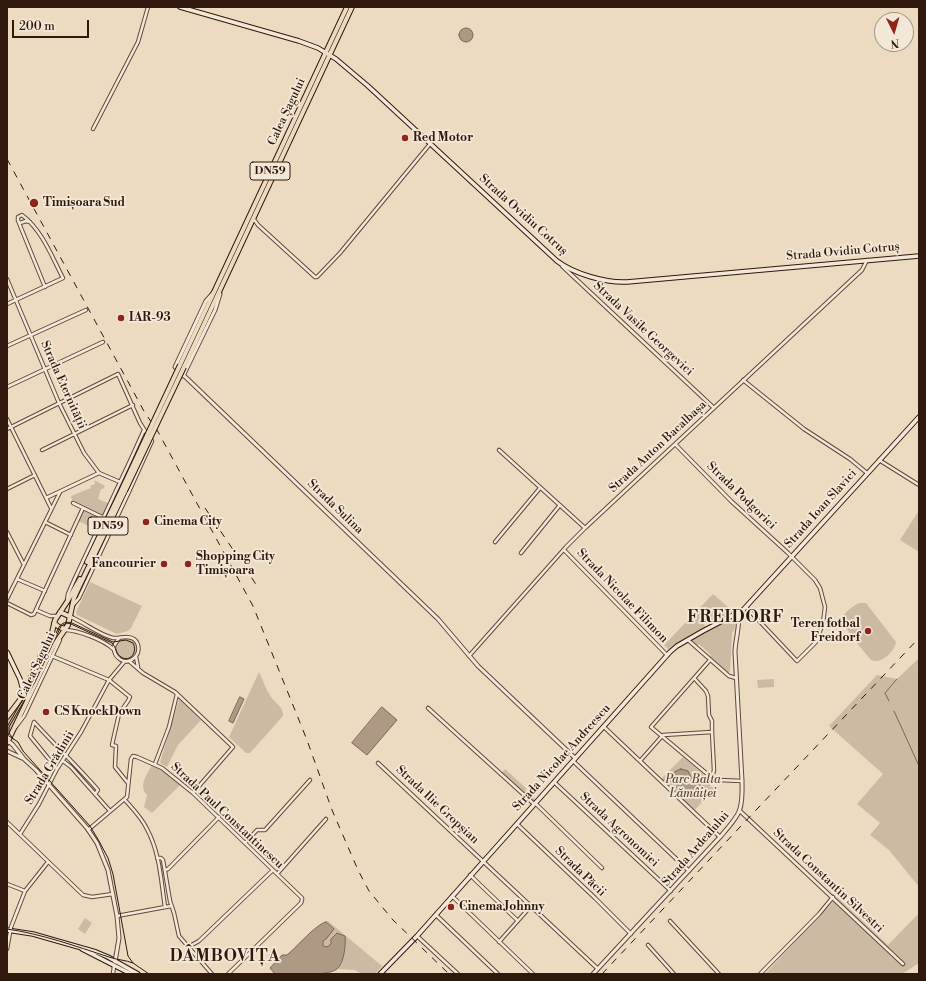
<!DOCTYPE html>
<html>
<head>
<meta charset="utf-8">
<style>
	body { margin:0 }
	#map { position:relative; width:926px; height:981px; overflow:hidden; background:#eddbc1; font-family:"Libre Bodoni",serif }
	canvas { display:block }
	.frame { position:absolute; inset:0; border:8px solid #31180e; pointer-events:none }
	.north { position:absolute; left:874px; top:12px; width:40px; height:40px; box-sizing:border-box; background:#f3e8d7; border:1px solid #a59587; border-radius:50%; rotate:175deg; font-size:11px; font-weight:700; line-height:16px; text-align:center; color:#31180e }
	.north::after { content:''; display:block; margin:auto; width:14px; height:18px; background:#8f2418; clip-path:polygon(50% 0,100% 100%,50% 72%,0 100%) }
	.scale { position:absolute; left:12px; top:20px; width:77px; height:18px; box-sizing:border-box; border:2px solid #31180e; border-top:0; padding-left:5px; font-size:12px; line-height:14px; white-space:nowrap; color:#31180e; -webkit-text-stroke:3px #f3e8d7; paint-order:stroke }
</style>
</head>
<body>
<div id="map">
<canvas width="926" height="981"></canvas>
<div class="frame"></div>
<div class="north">N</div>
<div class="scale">200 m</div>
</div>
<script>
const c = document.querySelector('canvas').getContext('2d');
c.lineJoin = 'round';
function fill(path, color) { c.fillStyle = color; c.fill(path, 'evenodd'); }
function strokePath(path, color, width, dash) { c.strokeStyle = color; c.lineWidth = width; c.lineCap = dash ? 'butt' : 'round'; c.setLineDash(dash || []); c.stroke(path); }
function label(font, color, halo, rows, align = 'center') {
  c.font = font + ' "Libre Bodoni",serif'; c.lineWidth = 3.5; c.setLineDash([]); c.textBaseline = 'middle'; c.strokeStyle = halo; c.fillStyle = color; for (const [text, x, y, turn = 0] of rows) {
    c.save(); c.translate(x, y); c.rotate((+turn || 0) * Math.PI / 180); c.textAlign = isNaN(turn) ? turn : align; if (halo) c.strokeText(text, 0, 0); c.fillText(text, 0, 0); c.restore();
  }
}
fill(new Path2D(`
	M94 480 105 486 103 489H101L98 499 110 504 98 530 78 521 83 508 73 503 71 496 91 488 90 486 95 484Z
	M918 512 919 513V552L900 540Z
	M90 582 142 606 131 628 128 631 117 634 77 615 76 612Z
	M713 594 735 613 711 622 706 615 701 619 705 626V629L680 642 669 650 664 645Z
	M859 603H866L896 642C895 651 881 665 871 660 865 652 842 628 843 618 844 612 853 606 859 603Z
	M734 618 736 622 734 631 732 632V634L730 671 728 673 710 657 711 655 699 644 697 646 692 640 713 628Z
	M115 649a11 11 0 1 1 22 0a11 11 0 1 1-22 0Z
	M919 658V887L889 850 870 835 880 823 857 804 883 774 829 726 877 675 897 679Z
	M259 672C263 679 265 688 270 695 274 703 284 706 283 716L250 753H246L229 737Z
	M774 679V687L758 688 757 680Z
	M179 699 201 720 178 745 167 767 160 763Z
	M21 702 24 703 9 731H7V722Z
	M683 757 711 781 710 787H716L694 811 661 779Z
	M152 765 161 768 180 785 152 813 144 807 147 795C138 786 147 774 152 765Z
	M505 769 527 789 525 790 535 799 533 801 502 773Z
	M837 897 888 945 919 913V963L902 974H765Z
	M85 918 92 923 85 934 78 929Z
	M328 921 382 966 375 974H362L354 970 338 969 342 961 337 933 331 939V944L327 947 322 945 323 941 334 929 326 922Z`), '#cdbaa3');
const water = new Path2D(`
	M459 35a7 7 0 1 1 14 0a7 7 0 1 1-14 0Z
	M240 697 244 699 233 723 229 721Z
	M382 707 397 720 367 755 352 743Z
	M681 769 688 771 692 779 701 783 704 786 702 793 700 794 693 791 684 793 678 789 670 781C670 774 675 771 681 769Z
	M326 922 334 929 327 938 323 941V946L327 947 331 944V939L337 933 345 936C346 945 344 963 337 969 327 977 288 974 275 974L270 968 282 955H287C297 947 316 924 326 922Z`);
fill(water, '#ad9984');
strokePath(water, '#7b6555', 1);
strokePath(new Path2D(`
	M889 701 885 693 897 679
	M894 711 919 766`), '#7b6555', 1);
const minor = new Path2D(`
	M93 129 138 42 148 7
	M253 218 258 225 315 277H317L340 253 430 144
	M19 223 45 287
	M562 266 714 408
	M7 279 59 403 84 453 99 473 120 482
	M7 304 63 278C52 257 42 230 22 215L18 217V221L20 223 26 221 30 222
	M7 346 86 310
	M743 380 804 429 850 459 867 473
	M7 387 103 342
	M7 419 51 508
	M7 429 118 374 140 423 147 434
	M675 444 731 501 788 553 815 580 820 588 825 607 823 623 816 642 797 661 746 607
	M42 450 133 405
	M499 450 585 528
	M879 460 919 485
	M7 489 35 475
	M46 498 99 473
	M73 503 104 518
	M45 522 71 535
	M7 532 23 563 24 564
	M495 542 540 488
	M564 550 667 655
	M521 553 560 505
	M17 579 45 591
	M7 599 60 492
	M67 600 68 594 75 578 130 461 144 430
	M7 603 31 615 34 614 83 508
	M74 604 79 598 128 494 152 441 150 438
	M36 610 50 616H56
	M71 617C85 623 98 634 113 638 120 639 127 634 134 639 140 644 140 653 134 658 125 666 113 658 114 646L119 638
	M65 630C77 630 104 640 113 649
	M688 640 729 676 736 678
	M52 656 109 680 130 697 128 701 119 714 112 745 116 746 115 767 128 783
	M469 656 566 547 585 528 862 270 867 260
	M136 657 138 667
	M710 660 651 727 712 778 719 780 742 781
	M129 661 143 673 175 692 233 747 193 793
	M694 678 706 691 708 696 709 715 712 721V732L714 770 712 778
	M24 689 47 641 50 637
	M428 708 534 804
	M604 727 720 837
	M15 728 24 716 60 640
	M63 761 71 767 110 811
	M573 761 689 871
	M640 761 663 735 712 732
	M378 763 598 969
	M155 764 169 727 177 694
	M57 769 30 736 34 722C55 745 78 767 98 790L95 794
	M554 782 671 891
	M125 800C133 809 142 818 147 829 160 853 161 881 165 907
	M535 803 602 868
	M740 811 903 964
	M7 822 83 895 92 897 113 894
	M517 824 595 898 631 934
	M88 830 127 797 131 759 133 756 137 757 162 768 193 793 302 898V900L301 903 228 974
	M20 834 39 804 57 769 81 732 109 680 125 661
	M245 843 257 830H265L310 780
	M157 858H161L163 860 170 901 174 913 179 936 212 974
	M165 870 168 869 219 817
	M277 874 326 819
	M470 875 518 921
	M7 884 25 891
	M452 896 533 974
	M436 915 498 974
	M117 916 171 906
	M670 921 719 974
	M417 936 458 974
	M499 942 531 906
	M648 945 674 974
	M188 947 199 941 273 870
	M7 949 11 927 25 891 48 862
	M113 974 114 966
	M760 974 819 914 833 897`);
const tertiary = new Path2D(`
	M214 292 206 301 175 367 438 619 478 666 575 758
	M183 376 215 310 220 294
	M7 740 13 745 24 759 36 770 87 828 97 843 108 870 117 916 119 938 115 962
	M7 751 22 758
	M593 974 720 837C740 814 743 812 742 781L735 652C735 641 741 621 738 613`);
const secondary = new Path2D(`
	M180 7 299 41 318 48 336 59 368 86 557 261C574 274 606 283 627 282L919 256
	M7 652 20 679 24 694
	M7 930 33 934 96 952 108 957 138 974
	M82 949 131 974
	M380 974 417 936 670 652 677 646 703 631 743 610 919 417`);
const primary = new Path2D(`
	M180 365 347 7
	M184 367 352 7
	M87 562 122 489
	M60 612 71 617
	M54 623 59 627 65 629
	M7 717 29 688 49 645 55 620 67 602 80 579
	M7 743 53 647 68 625 74 598 79 587 125 491`);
strokePath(minor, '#60493b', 4.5);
strokePath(tertiary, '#60493b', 5);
strokePath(secondary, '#31180e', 5.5);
strokePath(primary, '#31180e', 6);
strokePath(minor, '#f3e8d7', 2.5);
strokePath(tertiary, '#f3e8d7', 3);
strokePath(secondary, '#f3e8d7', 3.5);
strokePath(primary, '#eddbc1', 4);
strokePath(new Path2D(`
	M7 727 33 681 59 627C62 623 66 621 72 623L113 642 126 640 133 643C138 652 130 663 121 657 116 654 116 647 112 643L71 624 67 623 61 626 35 682 9 727V733L13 739
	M9 736 18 742 23 751 90 826 99 841 108 858 113 874 128 956 133 963 149 974
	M7 929C42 934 75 946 109 957 117 960 126 960 133 963`), '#31180e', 1);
strokePath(new Path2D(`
	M7 159 145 413 157 430 253 606 307 740 332 810 358 870 369 891 393 920 449 974
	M205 508 242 563 257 586
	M602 974 740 827 919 638`), '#31180e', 1, [7, 7]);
const primaryBridge = new Path2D(`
	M122 489 180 365
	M125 491 184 367`);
strokePath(primaryBridge, '#31180e', 6, []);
strokePath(primaryBridge, '#eddbc1', 4);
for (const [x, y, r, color] of [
	[405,138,4,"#8f2418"],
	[34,203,5,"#8f2418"],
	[121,318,4,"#8f2418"],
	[146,522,4,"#8f2418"],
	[164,564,4,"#8f2418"],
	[188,564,4,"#8f2418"],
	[868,631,4,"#8f2418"],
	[46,712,4,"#8f2418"],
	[451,907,4,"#8f2418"]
]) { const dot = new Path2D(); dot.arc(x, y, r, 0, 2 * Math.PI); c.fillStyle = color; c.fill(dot); strokePath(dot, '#f3e8d7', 1.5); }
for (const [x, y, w] of [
	[270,171,40],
	[108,526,40]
]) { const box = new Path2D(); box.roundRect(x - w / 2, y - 9, w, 18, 3); c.fillStyle = '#f3e8d7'; c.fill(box); strokePath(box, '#31180e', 1); }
label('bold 11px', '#31180e', null, [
	["DN59",270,171],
	["DN59",108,526]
]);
label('12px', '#31180e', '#f3e8d7', [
	["Calea Șagului",287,112,-65],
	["Strada Ovidiu Cotruș",523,215,42],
	["Strada Ovidiu Cotruș",843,252,-5],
	["Strada Vasile Georgevici",643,329,43],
	["Strada Eternității",63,385,66],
	["Strada Anton Bacalbașa",658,447,-43],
	["Strada Podgoriei",741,496,44],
	["Strada Sulina",335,507,44],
	["Strada Ioan Slavici",821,509,-48],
	["Strada Nicolae Filimon",622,596,46],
	["Calea Șagului",37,666,-65],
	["Strada Nicolae Andreescu",562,758,-48],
	["Strada Grădinii",50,768,-59],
	["Strada Ilie Gropșian",437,805,43],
	["Strada Paul Constantinescu",227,816,43],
	["Strada Agronomiei",619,830,43],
	["Strada Ardealului",696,849,-49],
	["Strada Păcii",580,872,44],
	["Strada Constantin Silvestri",828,881,43]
]);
label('bold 12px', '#31180e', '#f3e8d7', [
	["Red Motor",413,138],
	["Timișoara Sud",43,203],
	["IAR-93",129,318],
	["Cinema City",154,522],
	["Shopping City",196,557],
	["Timișoara",196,571],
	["Fancourier",156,564,"right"],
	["Teren fotbal",860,624,"right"],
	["Freidorf",860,638,"right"],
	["CS KnockDown",54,712],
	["Cinema Johnny",459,907]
], 'left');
label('italic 12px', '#60493b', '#f3e8d7', [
	["Parc Balta",693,780],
	["Lămâiței",693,794]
]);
c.letterSpacing = '1px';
label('bold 16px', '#31180e', '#f3e8d7', [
	["FREIDORF",736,618],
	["DÂMBOVIȚA",225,957]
]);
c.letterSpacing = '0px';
</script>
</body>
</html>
